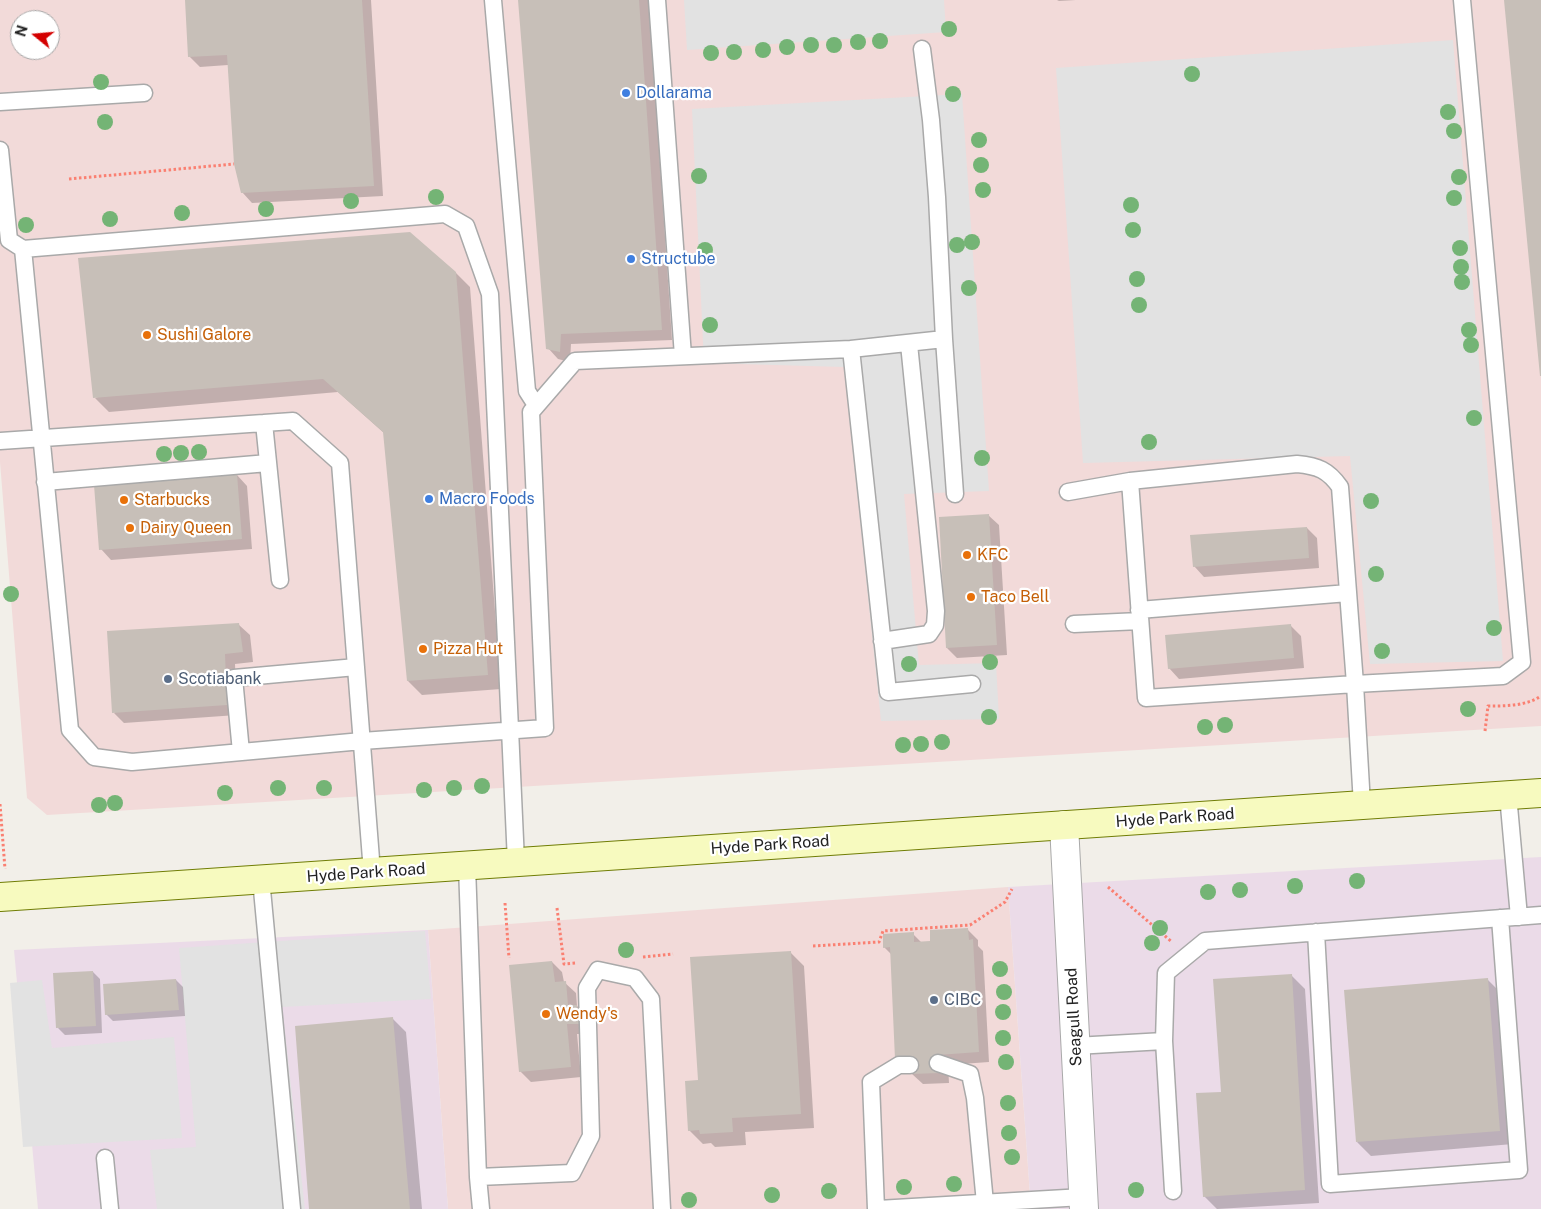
<!DOCTYPE html>
<html>
<head>
<meta charset="utf-8">
<style>
	body { margin:0 }
	#map { position:relative; width:1541px; height:1209px; overflow:hidden; background:#f2efe9; font-family:"Public Sans",sans-serif }
	canvas { display:block }
	.north { position:absolute; left:10px; top:10px; width:50px; height:50px; box-sizing:border-box; background:#fff; border:1px solid #a7a7a7; border-radius:50%; rotate:287deg; font-size:14px; font-weight:700; line-height:20px; text-align:center; color:#222 }
	.north::after { content:''; display:block; margin:auto; width:18px; height:22px; background:#d40000; clip-path:polygon(50% 0,100% 100%,50% 72%,0 100%) }
</style>
</head>
<body>
<div id="map">
<canvas width="1541" height="1209"></canvas>
<div class="north">N</div>
</div>
<script>
const c = document.querySelector('canvas').getContext('2d');
c.lineJoin = 'round';
function fill(path, color) { c.fillStyle = color; c.fill(path, 'evenodd'); }
function strokePath(path, color, width, dash) { c.strokeStyle = color; c.lineWidth = width; c.lineCap = dash ? 'butt' : 'round'; c.setLineDash(dash || []); c.stroke(path); }
function label(font, color, halo, rows, align = 'center') {
  c.font = font + ' "Public Sans",sans-serif'; c.lineWidth = 4.5; c.setLineDash([]); c.textBaseline = 'middle'; c.strokeStyle = halo; c.fillStyle = color; for (const [text, x, y, turn = 0] of rows) {
    c.save(); c.translate(x, y); c.rotate((+turn || 0) * Math.PI / 180); c.textAlign = isNaN(turn) ? turn : align; if (halo) c.strokeText(text, 0, 0); c.fillText(text, 0, 0); c.restore();
  }
}
fill(new Path2D(`
	M0 0H1541V726L47 815 27 798 0 462ZM20 20H50V50H20Z
	M1008 887 1031 1209H448L428 930Z`), '#f2dad9');
fill(new Path2D(`
	M1541 857V1209H1031L1008 887Z
	M428 930 448 1209H38L14 950Z`), '#ebdbe8');
fill(new Path2D(`
	M684 0H944L946 32 687 50Z
	M1453 40 1503 661 1370 664 1350 456 1083 463 1056 68Z
	M962 94 989 491 904 494 919 665 996 663 999 719 881 721 844 367 704 363 692 109Z
	M425 931 431 999 282 1007 305 1209H157L150 1150 196 1147 179 948Z
	M42 980 52 1048 174 1037 182 1138 23 1147 10 983Z`), '#e2e2e2');
fill(new Path2D(`
	M186 0H371L383 196 252 203 242 192 228 65 200 67 189 56Z
	M520 0H649L672 340 571 344 570 362 558 359 548 348Z
	M1057 0H1076L1059 1Z
	M456 273 470 287 501 689 422 695 408 681 384 433 338 392 109 412 95 398Z
	M237 475 247 486 252 549 111 560 101 549Z
	M988 515 999 525 1007 655 957 658 947 648Z
	M1307 528 1317 538 1319 568 1204 577 1194 566Z
	M239 625 250 635 253 662 235 664 237 715 124 723 114 713Z
	M1290 625 1301 636 1304 668 1179 679 1169 668Z
	M967 929 978 940V946L983 951 989 1062 948 1065 949 1083 923 1084 912 1074 891 954 884 947 913 934 922 943 932 942Z
	M790 952 804 966 814 1128 745 1132 746 1145 715 1147 711 1143 703 1144 689 1130 699 1081Z
	M552 962 562 972 564 982 576 993 577 1006 587 1016 589 1034H577L581 1077 531 1082 520 1071Z
	M93 972 100 979 102 1033 65 1035 58 1028Z
	M1291 975 1305 989 1319 1203 1217 1209 1204 1196 1222 1093Z
	M1487 979 1501 993 1513 1144 1371 1156 1357 1142Z
	M176 980 183 987 185 1016 113 1021 106 1014Z
	M392 1018 406 1032 422 1209H310Z`), '#0003');
fill(new Path2D(`
	M185 0H362L374 186 241 193 234 164 227 55 188 57Z
	M518 0H639L662 330 561 334 560 352 546 349Z
	M1504 0H1541V376H1540Z
	M410 232 456 272 488 675 407 681 383 432 323 379 93 398 78 258Z
	M237 474 242 539 99 550 94 485Z
	M989 514 997 645 946 648 939 517Z
	M1307 527 1309 558 1193 567 1190 535Z
	M239 623 243 652 225 654 227 705 112 713 107 631Z
	M1291 624 1294 658 1168 669 1165 635Z
	M968 928 969 940 973 939 979 1052 938 1055 939 1073 911 1074 910 1058 895 1059 890 947 883 948V934L914 932V942L930 941V930Z
	M791 951 801 1114 732 1118 733 1132 700 1134 699 1130 688 1131 685 1081 698 1080 690 957Z
	M552 961 555 982 566 981 568 1005H577L579 1024H567L571 1067 519 1072 509 965Z
	M93 971 96 1026 56 1028 53 973Z
	M1292 974 1305 1190 1203 1197 1196 1093 1221 1092 1213 979Z
	M1488 978 1500 1131 1356 1142 1344 990Z
	M176 979 179 1010 105 1015 103 984Z
	M393 1017 410 1209H309L295 1026Z`), '#c7bfb8');
const lane = new Path2D(`
	M493 0 527 391 536 405
	M657 0 683 356
	M922 49 931 120 937 197 944 339 955 494
	M0 102 144 93
	M0 150 9 240 23 249
	M851 349 888 692 972 684
	M264 423 280 580
	M0 441 293 421 340 463 372 872
	M45 482 268 463
	M1068 492 1130 481 1297 464C1318 466 1328 470 1340 487L1355 684 1146 698 1130 481
	M1139 610 1348 593
	M1074 624 1140 621
	M882 641 929 634 935 625 936 611 909 344
	M241 752 234 678 356 667
	M1508 795 1519 917
	M1362 805 1355 684 1503 676 1522 662 1462 0
	M516 862 510 729 490 294 466 226 445 214 23 249 70 730 94 757 132 762 362 741 545 728 531 412 575 361 851 349 944 339
	M467 866 478 1177 481 1209
	M261 879 292 1209
	M1316 932 1330 1184 1519 1170 1500 918
	M1075 1046 1164 1041
	M938 1063 970 1074 975 1098 985 1203
	M105 1158 110 1209
	M478 1177 572 1173 591 1136 587 988 598 970 635 978 651 999 662 1209
	M1173 1191 1164 1041 1166 973 1205 941 1541 915
	M876 1209 871 1082 899 1065H910
	M878 1209 1083 1197`);
const street = new Path2D(`
	M1064 825 1084 1209`);
const secondary = new Path2D(`
	M0 897 1541 793`);
strokePath(lane, '#a9a9a9', 19);
strokePath(street, '#a9a9a9', 30);
strokePath(secondary, '#707d05', 30);
strokePath(new Path2D(`
	M69 179 234 164
	M1485 731 1488 706C1506 706 1526 706 1541 696
	M0 804 5 869
	M1108 887 1172 942
	M505 903 509 958
	M557 908 564 964 575 963
	M813 946 879 942 883 931 970 925 1005 902 1012 889
	M643 957 673 954`), '#fa8072', 3, [2.5, 2.5]);
strokePath(lane, '#fff', 16);
strokePath(street, '#fff', 28);
strokePath(secondary, '#f7fabf', 28);
c.fillStyle = '#74b475';
for (const [x, y] of [
	[949,29],
	[880,41],
	[858,42],
	[811,45],
	[834,45],
	[787,47],
	[763,50],
	[734,52],
	[711,53],
	[1192,74],
	[101,82],
	[953,94],
	[1448,112],
	[105,122],
	[1454,131],
	[979,140],
	[981,165],
	[699,176],
	[1459,177],
	[983,190],
	[436,197],
	[1454,198],
	[351,201],
	[1131,205],
	[266,209],
	[182,213],
	[110,219],
	[26,225],
	[1133,230],
	[972,242],
	[957,245],
	[1460,248],
	[705,250],
	[1461,267],
	[1137,279],
	[1462,282],
	[969,288],
	[1139,305],
	[710,325],
	[1469,330],
	[1471,345],
	[1474,418],
	[1149,442],
	[199,452],
	[181,453],
	[164,454],
	[982,458],
	[1371,501],
	[1376,574],
	[11,594],
	[1494,628],
	[1382,651],
	[990,662],
	[909,664],
	[1468,709],
	[989,717],
	[1225,725],
	[1205,727],
	[942,742],
	[921,744],
	[903,745],
	[482,786],
	[278,788],
	[324,788],
	[454,788],
	[424,790],
	[225,793],
	[115,803],
	[99,805],
	[1357,881],
	[1295,886],
	[1240,890],
	[1208,892],
	[1160,928],
	[1152,943],
	[626,950],
	[1000,969],
	[1004,992],
	[1003,1012],
	[1003,1038],
	[1006,1062],
	[1008,1103],
	[1009,1133],
	[1012,1157],
	[954,1184],
	[904,1187],
	[1136,1190],
	[829,1191],
	[772,1195],
	[689,1200]
]) { c.beginPath(); c.arc(x, y, 8, 0, 2 * Math.PI); c.fill(); }
for (const [x, y, r, color] of [
	[626,93,5,"#3f7fe0"],
	[631,259,5,"#3f7fe0"],
	[147,335,5,"#e8710a"],
	[429,499,5,"#3f7fe0"],
	[124,500,5,"#e8710a"],
	[130,528,5,"#e8710a"],
	[967,555,5,"#e8710a"],
	[971,597,5,"#e8710a"],
	[423,649,5,"#e8710a"],
	[168,679,5,"#5c6f8a"],
	[934,1000,5,"#5c6f8a"],
	[546,1014,5,"#e8710a"]
]) { const dot = new Path2D(); dot.arc(x, y, r, 0, 2 * Math.PI); c.fillStyle = color; c.fill(dot); strokePath(dot, '#fff', 2); }
label('16px', '#366cbe', '#fff', [
	["Dollarama",636,93],
	["Structube",641,259],
	["Macro Foods",439,499]
], 'left');
label('16px', '#c56008', '#fff', [
	["Sushi Galore",157,335],
	["Starbucks",134,500],
	["Dairy Queen",140,528],
	["KFC",977,555],
	["Taco Bell",981,597],
	["Pizza Hut",433,649],
	["Wendy's",556,1014]
], 'left');
label('16px', '#4e5e75', '#fff', [
	["Scotiabank",178,679],
	["CIBC",944,1000]
], 'left');
label('16px', '#222', '#fff', [
	["Hyde Park Road",1175,818,-4],
	["Hyde Park Road",770,845,-4],
	["Hyde Park Road",366,873,-4],
	["Seagull Road",1074,1017,-93]
]);
</script>
</body>
</html>
